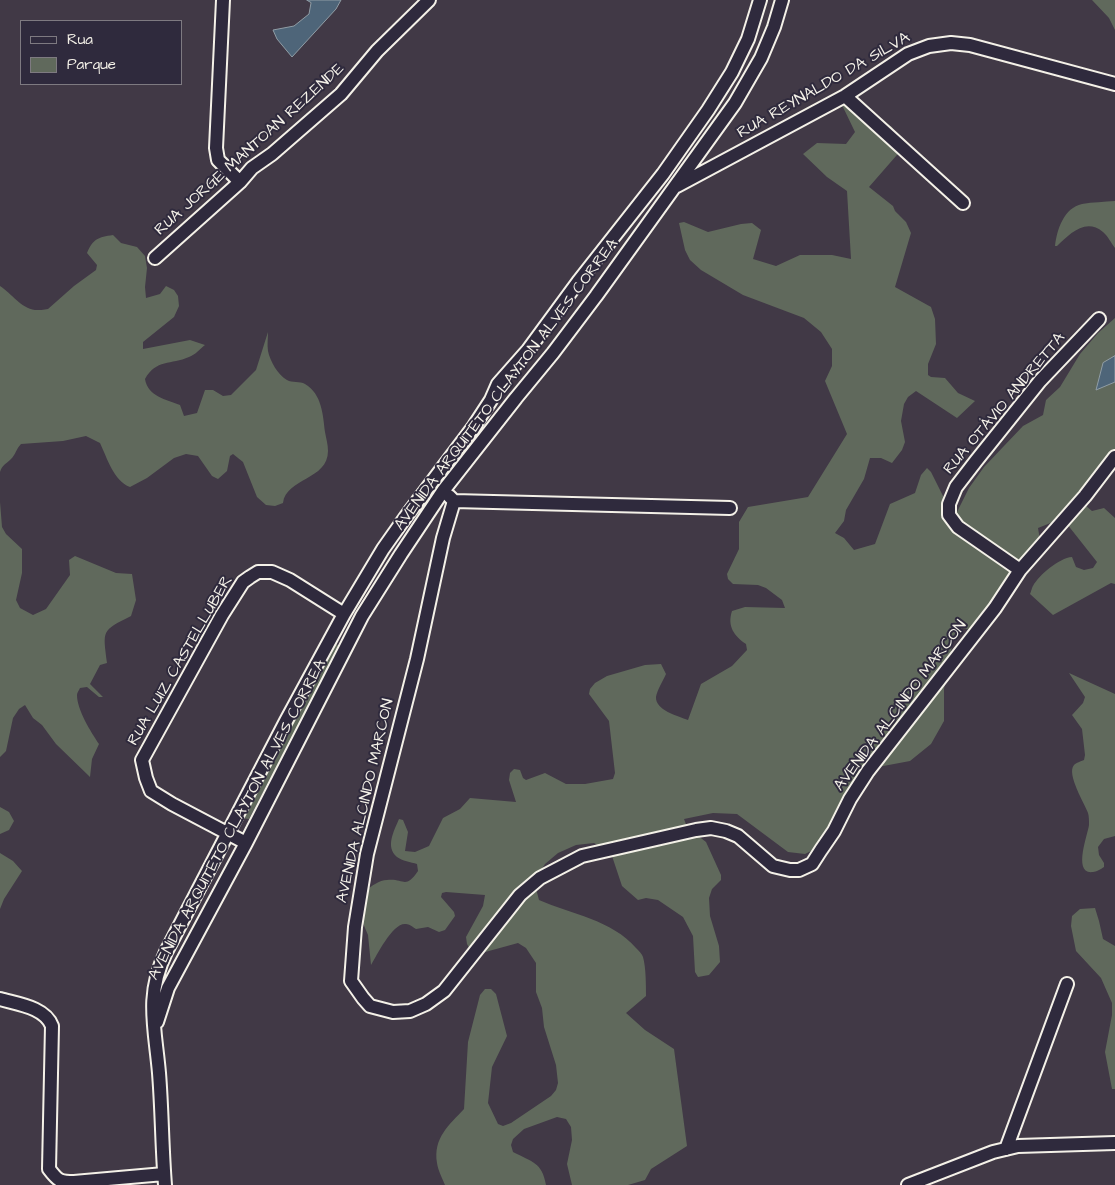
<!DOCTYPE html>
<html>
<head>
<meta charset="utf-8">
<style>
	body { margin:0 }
	#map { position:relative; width:1115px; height:1185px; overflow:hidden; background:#413946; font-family:"Architects Daughter",sans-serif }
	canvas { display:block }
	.legend { position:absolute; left:20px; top:20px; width:162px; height:65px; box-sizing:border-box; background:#2f2a3d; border:1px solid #7e7a81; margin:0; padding:6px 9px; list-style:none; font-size:15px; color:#f4f1e8 }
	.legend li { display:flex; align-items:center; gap:10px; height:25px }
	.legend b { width:25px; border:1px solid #7e7a81 }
</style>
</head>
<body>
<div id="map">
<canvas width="1115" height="1185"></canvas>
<ul class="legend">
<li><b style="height:6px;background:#2f2a3d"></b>Rua</li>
<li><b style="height:14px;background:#60695c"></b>Parque</li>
</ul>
</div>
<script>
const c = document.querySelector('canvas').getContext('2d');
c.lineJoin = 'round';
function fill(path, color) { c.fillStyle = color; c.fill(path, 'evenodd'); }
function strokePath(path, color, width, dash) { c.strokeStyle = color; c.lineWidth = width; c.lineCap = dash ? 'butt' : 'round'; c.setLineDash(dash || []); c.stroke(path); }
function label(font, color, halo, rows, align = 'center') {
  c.font = font + ' "Architects Daughter",sans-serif'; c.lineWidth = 4; c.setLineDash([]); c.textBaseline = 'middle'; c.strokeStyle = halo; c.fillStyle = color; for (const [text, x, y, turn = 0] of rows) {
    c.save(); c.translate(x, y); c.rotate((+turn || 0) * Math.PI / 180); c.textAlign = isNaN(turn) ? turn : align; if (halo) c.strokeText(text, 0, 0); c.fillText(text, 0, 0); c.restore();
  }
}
fill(new Path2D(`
	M1092 0H1115V30L1109 18Z
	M842 105 867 110 892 127 903 148 869 187 893 206 895 211 906 222 911 233 895 287 931 307 935 319 936 344 928 364V375L931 377 945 378 958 393 975 401 957 418 916 391 908 397 904 404 901 421 905 442 902 450 892 463 881 458H870L864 479 846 510 844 521 835 533 844 538 854 550 875 544 890 504 915 493 921 475 927 468 931 472 954 518 969 488 984 467 1023 426 1043 415 1046 400 1060 387 1080 354 1098 333 1115 318V460L1091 490 1086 506 1092 511 1104 508 1115 518V584L1111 583 1053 615 1030 594C1031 592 1032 587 1033 586 1039 575 1059 558 1072 557L1076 567 1084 570 1093 568 1097 562 1067 524 1058 520 1038 528 1040 540 972 630 962 628 954 635 944 689V721L931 744 910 761 878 767 817 848 805 854 788 852 737 814 713 813 684 819 687 827 706 842 721 875V880L712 889 709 898 710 916 719 946 720 962 709 975 698 977 695 972 693 936 683 917 658 900 646 898 638 900 622 886 611 853 594 843 576 845 558 853 545 864 534 881 539 900C571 914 612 920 636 948 639 951 642 954 643 957 646 967 646 986 646 996L626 1013 645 1030 674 1049 687 1146 651 1169 645 1180 628 1185H572L567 1164 572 1140 571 1127 566 1119 557 1117 524 1129 513 1139 511 1145 513 1152C532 1162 542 1162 546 1185H445C442 1178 438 1170 437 1163 433 1138 449 1125 464 1109L468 1042 480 995 485 989H491L496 994 507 1036 492 1067 488 1103 498 1124 503 1126 511 1123 551 1096 556 1090 558 1083 556 1065 544 1027 542 1008 536 992V963L526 948 518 943 478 954 472 953 467 944 466 937 483 906 485 895 446 892 442 893 441 897 454 912 455 916 445 930 439 932 428 927 416 929C413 927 409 924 406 924 393 922 377 955 371 965L368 935 359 914 365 891C372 886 379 880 387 880 404 878 405 890 418 871L417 864C411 862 402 861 397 857 385 847 394 831 399 819L403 820 408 832 405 851 415 852 429 846 443 818 460 809 470 798 516 802 509 780 510 773 514 769 520 770 523 778 526 780 545 773 566 784H585L613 779 615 773 609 721 589 694 590 689 595 683 607 676 645 665 661 664 666 674C663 681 657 690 656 697 655 710 678 716 688 720L701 684 732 666 747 650 746 644C734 636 727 626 732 611L745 607 785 608 782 600 766 588 758 585 733 584 728 579 727 574 739 549V522L748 507 808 497 847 434 825 381 832 366V349L821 332 804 318 743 295 701 270 690 260 685 250 679 223 684 222 708 232 741 224 752 223 761 230 753 259 776 266 800 255H832L851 259 847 191 827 177 803 154 817 143 846 144 855 132Z
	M1115 201V248C1111 243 1108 236 1103 232 1085 217 1069 235 1057 246H1055C1057 229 1064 208 1082 204 1093 202 1104 202 1115 201Z
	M113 235 121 243 137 247 145 256 147 268 145 287 146 298 160 294 166 286 174 290 178 296 179 306 174 317 143 342V349L190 340 205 345C200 349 195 355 189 357 171 365 156 359 145 379 148 397 166 399 180 405L184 416 197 413 205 390H213L223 396 231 395 256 370 268 332C268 338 267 345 268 351 270 361 278 375 287 380 292 383 300 381 305 384 322 394 323 415 325 432 326 438 328 444 328 451 328 480 286 478 283 503L275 506 266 505 257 497 243 462 233 454 230 456 227 471 218 479 212 476 198 456 186 454 174 458 147 478 130 487C114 481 107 458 100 443L86 436 63 441 21 444C16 449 16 454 11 459 6 464 2 465 0 472V286C12 294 21 308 35 310 39 310 44 310 48 309L74 286 96 270 97 265 87 253C93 239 98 237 113 235Z
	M0 502 2 527 6 534 22 549V573L16 600 20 608 33 615 46 609 70 575 69 560 75 556 116 573 132 574 136 600 131 616C101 631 103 630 107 663L100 665 90 684 103 697H99L87 687 80 688C79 690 77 693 77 695 77 710 91 732 99 744L92 759 90 777 56 744 42 725 33 718 25 705 19 709 13 718 6 751 0 757Z
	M335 643 340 647 249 819 241 818Z
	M1069 673 1115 694V836L1104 839 1098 847 1099 855 1104 863V867C1101 869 1096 872 1093 872 1072 875 1088 834 1089 825 1089 821 1089 816 1088 813 1085 804 1066 774 1074 765 1076 763 1081 761 1084 760L1085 755 1082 729 1072 715 1083 703 1085 697Z
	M0 807 9 812 14 821 9 830 0 834Z
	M0 853 13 861 22 871 4 899 0 909Z
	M1095 908 1099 921 1103 939 1115 946V1089H1112L1105 1052 1112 1015V1003L1101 978 1076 951 1071 926 1072 916 1080 909Z`), '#60695c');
const water = new Path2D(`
	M307 0H341L336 9 292 57 277 39 273 30 294 26 309 14 311 3Z
	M1115 356V382L1096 390 1103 363Z`);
fill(water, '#4e6579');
strokePath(water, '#909da5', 1);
const minor = new Path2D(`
	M223 0 216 148 218 160 240 182
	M845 96 963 203
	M677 186 845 96 908 54 929 46 951 43 970 45 1115 84
	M155 258 240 182 252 168 272 154 341 94 377 51 429 0
	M449 496 454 501 730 508
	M454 501 443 538 417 659 367 854 355 927 351 981 363 998 370 1006 393 1012 410 1011 426 1004 444 991 520 895 540 878 582 856 696 830 711 828 726 831 738 836 773 866 790 870H799L812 864 821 850 834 831 850 799 868 771 995 608 1020 570 1085 496 1115 457
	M1020 570 958 527 949 515V504L956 487 976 461 1040 381 1099 319
	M246 843 172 804 151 791 146 778 142 760 222 615 243 582 250 577 258 572H272L290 580 344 614
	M0 999C17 1004 45 1007 52 1026L49 1169C58 1181 60 1182 74 1182L164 1174
	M157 1022 168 988 246 843 362 616 401 554 443 491 516 398 553 353 596 296 735 103 761 58 774 27 782 0
	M1006 1149 1067 984
	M165 1185C162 1148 162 1110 159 1073 155 1027 145 996 166 952L286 721 344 614 383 549 407 515 474 426 491 400 498 384 528 350 578 282 663 174 708 110 732 72 748 39 760 0
	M908 1185 993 1152 1018 1146 1115 1143`);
strokePath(minor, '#f4f1e8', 16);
strokePath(minor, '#2f2a3d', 12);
label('16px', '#f4f1e8', '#2f2a3d', [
	["RUA REYNALDO DA SILVA",824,86,-30],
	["RUA JORGE MANTOAN REZENDE",250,150,-42],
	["AVENIDA ARQUITETO CLAYTON ALVES CORREA",507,385,-53],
	["RUA OTÁVIO ANDRETTA",1005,404,-50],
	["RUA LUIZ CASTELLUBER",181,661,-60],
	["AVENIDA ALCINDO MARCON",901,706,-53],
	["AVENIDA ALCINDO MARCON",366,801,-77],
	["AVENIDA ARQUITETO CLAYTON ALVES CORREA",238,820,-62]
]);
</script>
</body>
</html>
